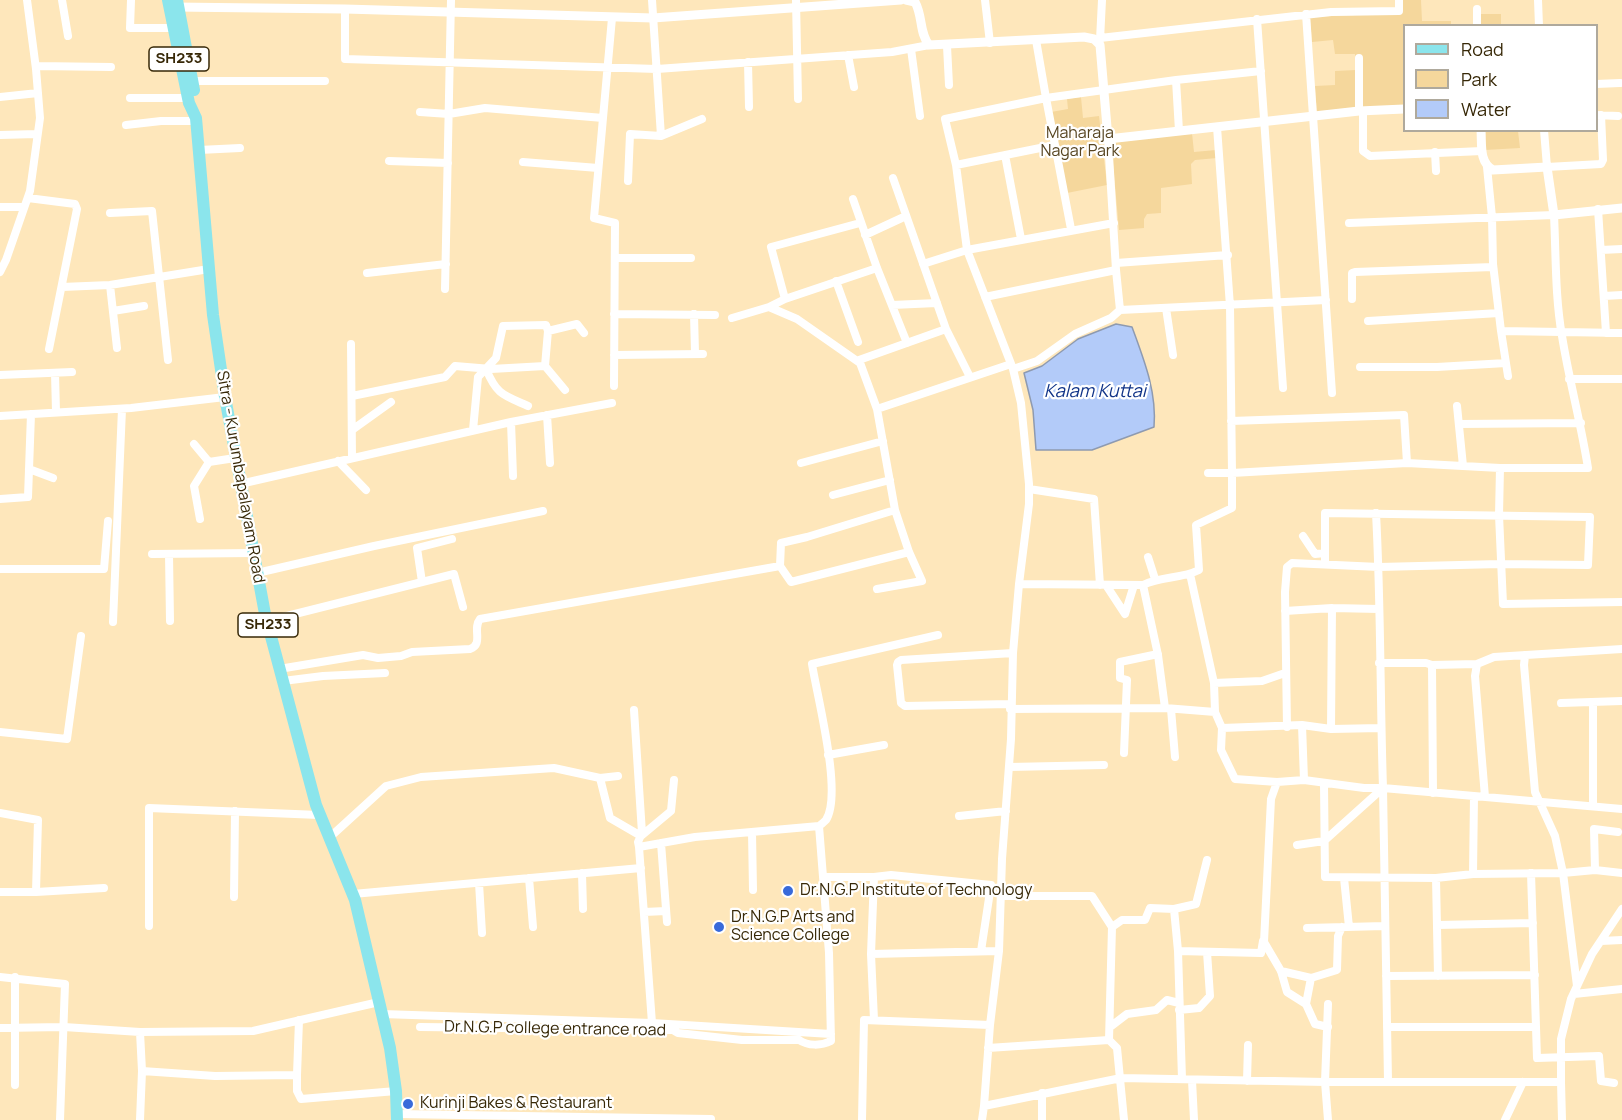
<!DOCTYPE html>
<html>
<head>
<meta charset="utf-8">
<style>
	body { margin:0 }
	#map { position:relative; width:1622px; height:1120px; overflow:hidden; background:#fee7bb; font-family:Manrope,sans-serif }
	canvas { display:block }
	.legend { position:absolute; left:1403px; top:24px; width:195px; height:108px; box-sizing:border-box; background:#fff; border:2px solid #afa99c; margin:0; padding:8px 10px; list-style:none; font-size:18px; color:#372807 }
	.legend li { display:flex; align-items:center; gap:12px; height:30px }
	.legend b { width:30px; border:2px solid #afa99c }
</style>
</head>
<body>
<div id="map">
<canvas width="1622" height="1120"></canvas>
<ul class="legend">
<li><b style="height:8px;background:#8be5ec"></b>Road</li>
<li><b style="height:16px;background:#f5d79c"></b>Park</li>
<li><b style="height:16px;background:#b3cbf9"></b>Water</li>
</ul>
</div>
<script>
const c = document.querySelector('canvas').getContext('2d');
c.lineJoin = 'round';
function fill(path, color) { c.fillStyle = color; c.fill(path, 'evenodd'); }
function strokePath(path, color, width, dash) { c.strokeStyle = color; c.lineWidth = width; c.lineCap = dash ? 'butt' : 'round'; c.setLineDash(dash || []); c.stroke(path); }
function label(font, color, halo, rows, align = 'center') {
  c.font = font + ' Manrope,sans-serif'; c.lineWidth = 4.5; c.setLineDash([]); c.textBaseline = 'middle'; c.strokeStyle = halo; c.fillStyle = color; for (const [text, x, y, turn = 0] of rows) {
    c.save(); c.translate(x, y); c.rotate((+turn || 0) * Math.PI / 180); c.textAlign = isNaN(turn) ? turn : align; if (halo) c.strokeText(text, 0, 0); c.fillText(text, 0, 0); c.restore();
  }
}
fill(new Path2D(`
	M1402 0H1421L1422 21H1451V25L1404 26V106L1317 113 1315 86 1335 85V71L1356 70 1355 54H1335L1333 40 1312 42 1310 17 1402 13Z
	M1475 14H1501V25H1476Z
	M1081 97 1083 118 1099 116 1107 185 1067 193 1051 112 1068 109 1067 99Z
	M1484 131H1518L1520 148 1485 150Z
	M1192 133 1194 152 1216 150 1217 158 1195 160 1191 164 1192 184 1161 188V213L1147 214 1144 219V228L1119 230 1111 141Z`), '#f5d79c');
const water = new Path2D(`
	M1116 324 1132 327C1144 360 1157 392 1154 427L1092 450H1036L1033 410 1024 373 1042 366 1078 339Z`);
fill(water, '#b3cbf9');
strokePath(water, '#8e9ab0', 1.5);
strokePath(new Path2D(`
	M62 0 68 36
	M131 0 130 28H173
	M652 0 661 136
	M796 0 798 99
	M985 0 990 43
	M1538 0 1539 26
	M345 9V59L657 69 892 52 929 45
	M1477 9V26
	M1306 14 1332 393
	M612 18 594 218 615 223 614 386
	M1257 19 1283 388
	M1100 38 1331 12 1399 11V0
	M1036 40 1046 98 945 119 956 165 967 250 1013 369 1021 403 1029 484V504L1019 584 1013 653 1011 739 1002 859 999 951 990 1025 984 1106 1121 1078 1325 1082H1561L1562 1120
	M1100 40 1102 0
	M947 46 949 85
	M911 49 920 116
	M848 55 854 87
	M1359 58V111
	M748 62 749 107
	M36 66 111 67
	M1176 80 1261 71
	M192 81H325
	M1596 84 1620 83
	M0 97 38 93
	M130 98H187
	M1363 111V151L1370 156 1482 151
	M420 112 449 114 485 108 603 118
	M1596 115 1618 116
	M126 125 161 121H196
	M1544 130 1547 167 1601 164 1603 160 1601 115
	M0 135 37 134
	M199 150 240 148
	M1435 152 1436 171
	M1005 155 1021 239
	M389 161 448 163
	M523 162 598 168
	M956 165 1055 145
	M1487 167 1492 217 1493 264 1501 331 1622 333
	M628 181 630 134 661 136 702 119
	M28 198 75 204 77 209 49 349
	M853 199 877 268 907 343
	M0 207H24
	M1598 209 1606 333
	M110 213 152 211 168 360
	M1071 229 1046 98 1176 80 1179 131
	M865 235 906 216
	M1601 250 1622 249
	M616 258H691
	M1116 263 1228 255
	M923 264 967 250 1114 223
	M0 272 6 260 30 191 40 118 36 69 27 0
	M367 273 446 264
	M836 281 858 342
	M110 285 117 348
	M62 287 110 285 209 269
	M445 289 451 0
	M1604 296 1622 295
	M985 297 1116 270 1108 139
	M785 299 771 247 860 223
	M1352 299V273L1355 272 1493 267
	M892 305 937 303
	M769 307 785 299 877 268
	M1166 308 1173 355
	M1120 310 1326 300
	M113 311 144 306
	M614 314 715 315
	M694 314 695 353
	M732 318 769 307 797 319 860 363
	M1368 321 1499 313
	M946 329 970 377
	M548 331 545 366 565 390
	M1501 331 1508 376
	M351 344 352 458
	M614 355 703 354
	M1360 367H1437L1506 363
	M486 369C497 395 503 395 528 406
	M1013 369 1037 361 1075 334 1111 318 1120 310 1116 270
	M55 373 56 412
	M0 375 72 372
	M1569 379H1622
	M352 396 445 377 455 366 491 369 545 366
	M1457 406 1463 466
	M877 409 1011 364
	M547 415 550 463
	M0 416 131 408 225 397
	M1231 421 1404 415 1407 463
	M511 422 513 476
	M1459 424 1581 423
	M352 430 391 402
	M473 430 478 377 496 358 503 326 546 325 548 331 577 324 584 333
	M194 444 209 462 194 486 200 519
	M338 461 366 490
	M209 462 235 458
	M801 463 883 441
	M1500 468 1499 515 1503 604 1622 602
	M29 469 53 478
	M1208 473H1232L1230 306 1217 127
	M240 484 511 422 612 403
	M1029 489 1094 499 1100 585
	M833 495 890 480
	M0 499 28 497 31 414
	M1376 513C1381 605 1380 697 1383 788L1622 809
	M1303 536 1315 554 1325 553
	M152 554 253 553
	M169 554 170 621
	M1148 557 1155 579
	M780 566 781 543 807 537 895 510
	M0 569H104L108 521
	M257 573 374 546 543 511
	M1190 574 1214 683 1215 712 1222 728 1302 725 1331 729
	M422 582 417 548 452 539
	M1019 584 1143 585C1161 576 1181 579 1199 570L1196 525 1232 508V473L1407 463 1500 468H1588C1581 423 1569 380 1562 336 1555 296 1556 255 1554 215L1349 223
	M1106 585 1125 614 1134 585
	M1143 585 1158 655 1165 708
	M877 589 922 581 909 552 895 510 877 409 859 360 946 329 893 178
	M1379 609 1332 608 1331 729 1381 728
	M1285 611 1332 608
	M267 621 454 574 463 607
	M113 622 122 409
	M1525 655 1524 665 1535 792 1555 836 1563 873 1577 986
	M1379 663H1426L1432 665 1477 664 1494 657 1622 649
	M1477 664 1475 676 1485 797
	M1432 665 1433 793
	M279 669 363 655 378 658 401 656 412 652 470 649C484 644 472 629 480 619L780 566 791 582 909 552
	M283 681 323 676 385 673
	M1214 683 1262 681 1285 673
	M1593 702V806
	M1561 703 1622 701
	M1011 704 905 706 901 703 897 665 898 662 901 660 1013 653
	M1010 709 1165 708 1215 712
	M1171 709 1175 757
	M634 710 642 833 638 842 639 847
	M1302 725 1304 780
	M1287 727 1285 592 1287 567 1292 563 1379 567 1500 564 1588 565 1590 517 1325 513V564
	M1222 728 1221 750 1235 779 1277 782 1304 780 1364 788H1383
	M0 732 67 739 81 636
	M1124 753 1127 680 1120 678V662L1158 654
	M828 755 884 745
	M1009 767 1104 765
	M600 778 610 818 641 836 671 811 674 780
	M1277 782 1271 799 1264 942 1281 971 1287 992 1306 1004 1315 1024 1328 1027
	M1324 784 1325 877 1436 878 1473 874 1563 873 1595 870 1622 873
	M1383 788 1388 1081
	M0 813 38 820 36 892
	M959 816 1006 811
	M752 832 753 890
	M329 838 386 786 421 777 554 768 600 778 618 776
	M661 843 667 922
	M1297 845 1324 841 1383 788
	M1595 870 1594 829 1618 832
	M582 873 583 909
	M1531 873 1537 1058 1599 1056 1601 1081 1614 1083
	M1473 874 1474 796
	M824 877H874L891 875 991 885 981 951
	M529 878 533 927
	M1344 878 1349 927
	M1436 878 1438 976
	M479 883 482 933
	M0 892H36L104 888
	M353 894 641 868
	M1001 896H1092L1112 927 1122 920H1145L1150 908 1174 909 1196 904 1207 860
	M234 897 235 811
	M1174 909 1178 951 1182 1079
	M644 912 666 911
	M1437 925 1533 923
	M149 926V808L319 815
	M1112 927 1109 1040 1117 1048 1124 1120
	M1307 928 1385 926
	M1601 941 1622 940
	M1178 951 1261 953 1263 941
	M871 954 999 951
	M1281 971 1311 978 1337 970 1338 936 1342 927
	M1386 976 1535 975
	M0 977 65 984 60 1120
	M15 977V1085
	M1574 994 1622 989
	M1306 1004 1311 978
	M1179 1010 1199 1008 1210 996 1207 952
	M382 1014 652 1023 831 1034
	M874 1020 871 954 874 877
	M652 1023 639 847 695 837 819 826C822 824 824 822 826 820 843 794 817 696 812 664L938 635
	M420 1027 673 1030 678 1033 742 1040H799C808 1046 821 1046 831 1041L829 953 819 826
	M1110 1027 1127 1014 1156 1010 1167 1000 1179 1003
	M1387 1027H1536
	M0 1028 64 1027 140 1032 253 1031 379 1002
	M140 1032 142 1071 215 1076 297 1075 299 1020
	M988 1048 1109 1040
	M297 1075V1091L301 1099 396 1091
	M1192 1080 1194 1120
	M1247 1081 1248 1045
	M1561 1082V1039L1571 999 1592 954 1622 909
	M1042 1093V1120
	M397 1114 711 1119
	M140 1120 142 1071
	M862 1120 864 1020 990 1025
	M982 1120 984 1106
	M1328 1120 1325 1082 1328 1004
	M1505 1120 1523 1082`), '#fff', 8);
strokePath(new Path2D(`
	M906 0 915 2C923 16 919 33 929 45L1084 37 1094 39 1100 45 1108 139 1359 111 1404 109
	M174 7 345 9 653 18 901 0
	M1481 130C1482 145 1479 162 1493 170L1547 167 1554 215 1622 208`), '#fff', 9);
strokePath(new Path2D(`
	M168 0 189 103 196 118 213 315 225 397 265 614 316 805 355 900 390 1048 396 1091 397 1120
	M177 0 194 90`), '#8be5ec', 12);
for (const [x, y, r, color] of [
	[788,891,6,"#386ada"],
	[719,927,6,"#386ada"],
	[408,1104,6,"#386ada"]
]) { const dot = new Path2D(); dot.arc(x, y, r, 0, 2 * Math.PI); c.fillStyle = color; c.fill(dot); strokePath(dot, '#fff', 2); }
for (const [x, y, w] of [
	[179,59,60],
	[268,625,60]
]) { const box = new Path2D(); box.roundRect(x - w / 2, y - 12, w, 24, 4.5); c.fillStyle = '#fff'; c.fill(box); strokePath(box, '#372807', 1.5); }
label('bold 15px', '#372807', null, [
	["SH233",179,59],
	["SH233",268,625]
]);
label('16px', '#574521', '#fff', [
	["Maharaja",1080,134],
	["Nagar Park",1080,152]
]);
label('16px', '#372807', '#fff', [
	["Sitra - Kurumbapalayam Road",240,477,80],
	["Dr.N.G.P college entrance road",555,1029,1]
]);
label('16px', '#372807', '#fff', [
	["Dr.N.G.P Institute of Technology",800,891],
	["Dr.N.G.P Arts and",731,918],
	["Science College",731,936],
	["Kurinji Bakes & Restaurant",420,1104]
], 'left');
label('italic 18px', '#113488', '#fff', [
	["Kalam Kuttai",1095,392]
]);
</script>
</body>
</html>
